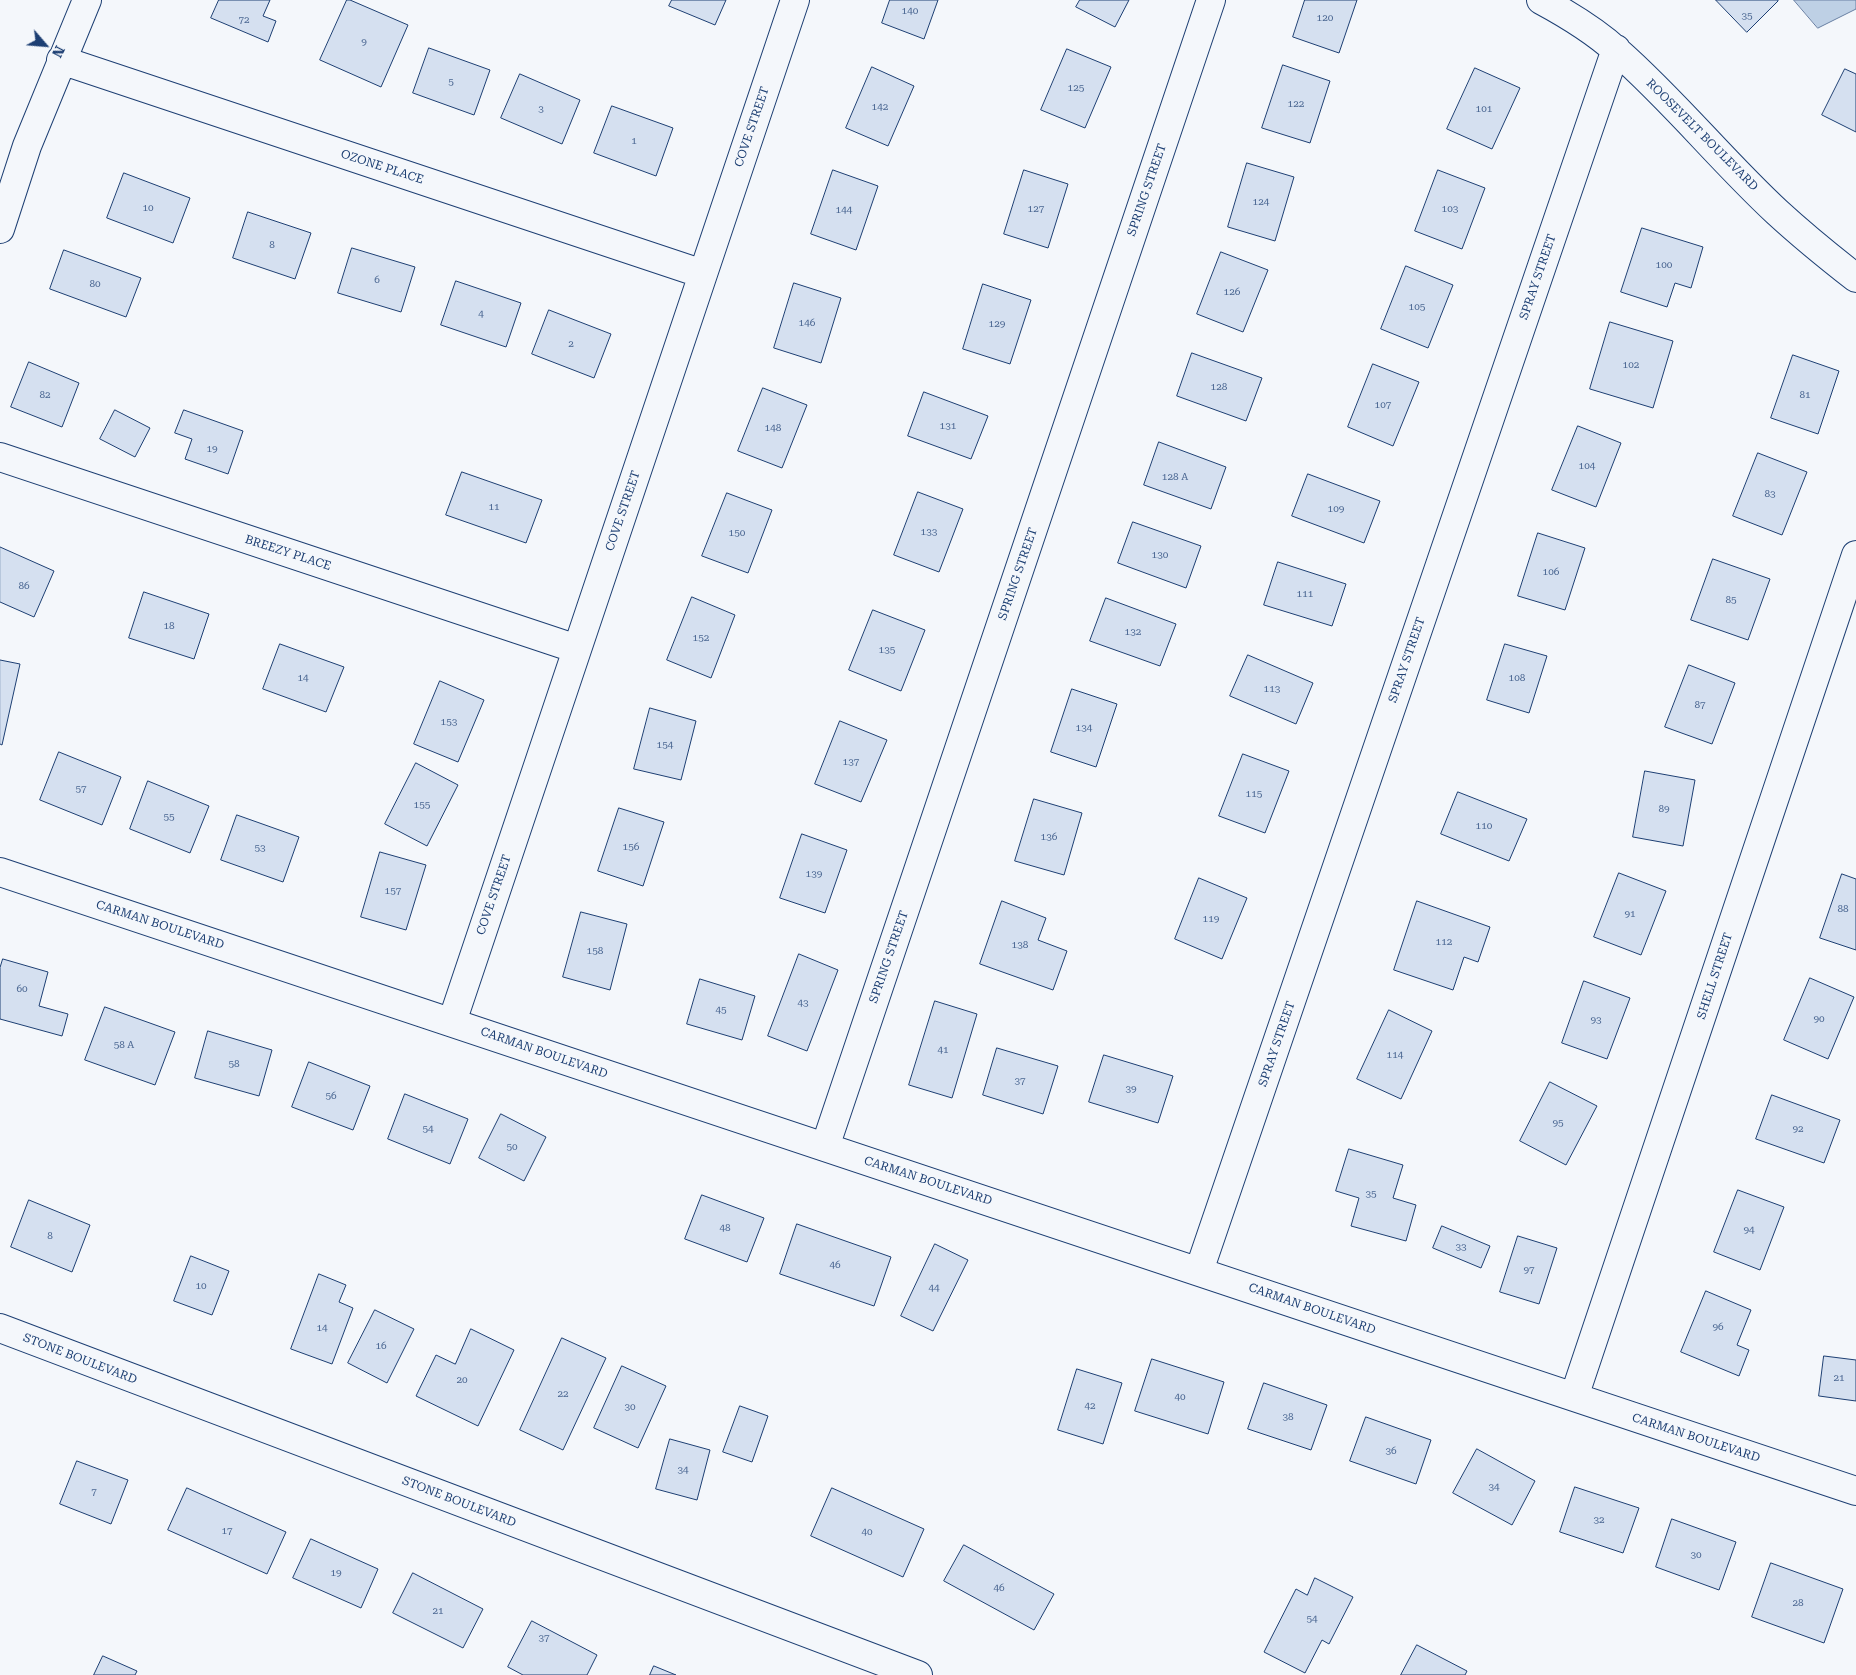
<!DOCTYPE html>
<html>
<head>
<meta charset="utf-8">
<style>
	body { margin:0 }
	#map { position:relative; width:1856px; height:1675px; overflow:hidden; background:#f4f7fb; font-family:"Roboto Serif",serif }
	canvas { display:block }
	.north { position:absolute; left:20px; top:20px; width:50px; height:50px; -webkit-text-stroke:4px #f4f7fb; paint-order:stroke; rotate:117deg; font-size:14px; font-weight:700; line-height:20px; text-align:center; color:#1d3f73 }
	.north::after { content:''; display:block; margin:auto; width:18px; height:22px; background:#1d3f73; clip-path:polygon(50% 0,100% 100%,50% 72%,0 100%) }
</style>
</head>
<body>
<div id="map">
<canvas width="1856" height="1675"></canvas>
<div class="north">N</div>
</div>
<script>
const c = document.querySelector('canvas').getContext('2d');
c.lineJoin = 'round';
function fill(path, color) { c.fillStyle = color; c.fill(path, 'evenodd'); }
function strokePath(path, color, width, dash) { c.strokeStyle = color; c.lineWidth = width; c.lineCap = dash ? 'butt' : 'round'; c.setLineDash(dash || []); c.stroke(path); }
function label(font, color, halo, rows, align = 'center') {
  c.font = font + ' "Roboto Serif",serif'; c.lineWidth = 4; c.setLineDash([]); c.textBaseline = 'middle'; c.strokeStyle = halo; c.fillStyle = color; for (const [text, x, y, turn = 0] of rows) {
    c.save(); c.translate(x, y); c.rotate((+turn || 0) * Math.PI / 180); c.textAlign = isNaN(turn) ? turn : align; if (halo) c.strokeText(text, 0, 0); c.fillText(text, 0, 0); c.restore();
  }
}
const water = new Path2D(`
	M1794 0H1856V9L1818 28Z`);
fill(water, '#bed0e5');
strokePath(water, '#687fa3', 1);
const building = new Path2D(`
	M219 0H270L263 16 276 21 268 42 211 18Z
	M347 0H350L408 25 381 87 320 60Z
	M672 0H726L715 25 669 6Z
	M890 0H938L924 39 882 23Z
	M1080 0H1129L1115 27 1076 7Z
	M1305 0H1357L1339 53 1293 37Z
	M1716 0H1778V1L1747 32Z
	M429 48 490 70 474 115 413 93Z
	M1067 49 1111 67 1085 128 1041 110Z
	M1283 65 1330 81 1310 143 1262 128Z
	M872 67 914 86 888 146 846 128Z
	M1475 68 1520 88 1492 149 1447 129Z
	M1845 69 1856 74V132L1822 115Z
	M520 74 580 100 562 144 501 118Z
	M612 106 673 128 656 176 594 153Z
	M1247 163 1294 177 1275 241 1228 227Z
	M833 170 878 186 856 250 811 234Z
	M1024 170 1068 184 1048 248 1004 234Z
	M1438 170 1485 188 1462 249 1415 231Z
	M124 173 190 198 173 243 107 218Z
	M248 212 311 233 295 279 233 258Z
	M1642 228 1703 247 1691 288 1675 283 1667 307 1621 292Z
	M352 248 415 267 401 312 338 293Z
	M64 250 141 278 126 317 50 289Z
	M1221 252 1268 270 1243 332 1197 314Z
	M1406 266 1453 285 1428 348 1381 329Z
	M456 281 521 303 506 347 441 325Z
	M794 283 841 298 821 363 774 348Z
	M983 284 1031 300 1010 364 963 349Z
	M549 310 611 334 594 378 532 354Z
	M1610 322 1673 341 1653 408 1590 389Z
	M1192 353 1262 378 1246 421 1177 396Z
	M1793 355 1839 371 1818 434 1771 418Z
	M29 362 79 383 62 427 11 407Z
	M1373 364 1419 382 1393 446 1348 427Z
	M763 388 807 405 782 468 738 451Z
	M924 392 988 416 971 459 908 436Z
	M115 410 150 428 135 457 100 439Z
	M184 410 243 431 228 474 185 459 192 439 175 433Z
	M1578 426 1621 443 1596 507 1552 490Z
	M1159 442 1226 467 1211 509 1144 485Z
	M1758 453 1807 472 1782 535 1733 516Z
	M462 472 542 500 526 543 446 515Z
	M1308 474 1380 501 1364 543 1292 516Z
	M918 492 963 509 939 572 894 555Z
	M727 493 772 510 748 573 702 556Z
	M1133 522 1201 546 1186 588 1118 563Z
	M1538 533 1585 548 1565 610 1518 596Z
	M0 547 54 571 34 617 0 602Z
	M1713 559 1770 579 1748 640 1691 620Z
	M1278 562 1346 584 1332 626 1264 605Z
	M144 592 209 614 194 659 129 638Z
	M692 597 735 615 711 678 667 660Z
	M1106 598 1176 624 1160 666 1090 641Z
	M873 610 925 630 901 691 849 670Z
	M280 644 344 667 326 712 263 689Z
	M1505 644 1547 656 1529 713 1487 700Z
	M1248 655 1313 683 1296 724 1230 696Z
	M0 660 20 664 2 745 0 744Z
	M1689 665 1735 683 1712 744 1665 727Z
	M440 681 484 700 458 762 414 744Z
	M1072 689 1117 704 1096 767 1051 752Z
	M650 708 696 721 681 780 634 769Z
	M840 721 887 740 861 802 815 784Z
	M59 752 121 777 102 825 40 800Z
	M1243 754 1289 771 1265 833 1219 816Z
	M416 763 458 785 427 846 385 824Z
	M1645 771 1695 780 1683 846 1633 837Z
	M148 781 209 806 190 853 130 829Z
	M1458 792 1527 819 1509 861 1441 834Z
	M1034 799 1082 813 1064 875 1015 861Z
	M619 808 664 822 643 886 598 871Z
	M237 815 299 837 283 882 221 860Z
	M802 834 847 850 825 913 780 898Z
	M380 852 426 865 406 930 361 917Z
	M1619 873 1666 891 1641 955 1594 937Z
	M1842 874 1856 879V950L1820 938Z
	M1199 878 1247 898 1222 959 1175 939Z
	M1002 901 1046 918 1038 940 1067 951 1053 990 980 964Z
	M1417 901 1490 927 1478 962 1464 957 1453 990 1394 970Z
	M581 912 627 924 610 990 563 977Z
	M799 954 838 970 807 1051 768 1036Z
	M3 959 48 972 39 1006 68 1014 62 1036 0 1019V968Z
	M1810 978 1854 997 1828 1059 1784 1040Z
	M700 979 755 996 742 1040 687 1024Z
	M1584 981 1630 998 1607 1059 1562 1043Z
	M935 1001 977 1014 952 1098 909 1085Z
	M105 1007 175 1032 155 1085 85 1060Z
	M1389 1010 1432 1031 1401 1099 1357 1079Z
	M208 1031 272 1050 259 1096 195 1078Z
	M997 1048 1058 1066 1043 1114 983 1095Z
	M1104 1055 1173 1076 1158 1123 1089 1102Z
	M309 1062 370 1086 353 1130 292 1107Z
	M1550 1082 1597 1106 1566 1165 1520 1141Z
	M405 1094 468 1119 450 1164 388 1139Z
	M1772 1095 1840 1120 1824 1163 1756 1139Z
	M501 1114 546 1137 524 1181 479 1158Z
	M1349 1149 1403 1165 1393 1198 1416 1205 1406 1241 1351 1226 1359 1198 1336 1191Z
	M1738 1190 1784 1207 1760 1270 1714 1252Z
	M702 1195 764 1218 747 1262 685 1239Z
	M29 1200 90 1225 72 1272 11 1247Z
	M797 1224 891 1257 874 1306 780 1274Z
	M1442 1226 1490 1246 1481 1268 1433 1248Z
	M1518 1236 1557 1248 1539 1304 1500 1292Z
	M935 1244 968 1260 933 1331 901 1316Z
	M191 1256 229 1271 212 1315 174 1301Z
	M319 1274 346 1285 339 1302 353 1308 332 1364 291 1349Z
	M1706 1291 1751 1310 1737 1345 1749 1350 1739 1376 1681 1352Z
	M375 1310 414 1329 387 1383 348 1363Z
	M471 1329 514 1350 478 1426 416 1396 436 1355 455 1364Z
	M562 1338 606 1358 563 1450 520 1430Z
	M1824 1356 1856 1360V1401L1819 1396Z
	M1152 1359 1224 1382 1208 1434 1135 1411Z
	M622 1366 666 1386 638 1448 594 1428Z
	M1077 1369 1122 1383 1103 1444 1058 1430Z
	M1264 1383 1327 1405 1311 1450 1248 1429Z
	M740 1406 768 1416 752 1462 723 1452Z
	M1366 1417 1431 1440 1416 1484 1350 1461Z
	M670 1439 710 1450 697 1500 656 1489Z
	M1477 1449 1535 1481 1512 1525 1453 1493Z
	M77 1461 128 1480 111 1524 60 1504Z
	M1575 1487 1639 1508 1623 1553 1560 1532Z
	M187 1488 286 1532 267 1574 168 1530Z
	M832 1488 924 1529 903 1577 811 1536Z
	M1672 1519 1736 1542 1719 1590 1656 1567Z
	M311 1539 378 1569 361 1608 293 1578Z
	M964 1545 1054 1594 1034 1630 944 1581Z
	M1771 1563 1843 1589 1824 1643 1752 1617Z
	M413 1573 483 1609 463 1648 393 1613Z
	M1315 1578 1353 1597 1329 1644 1322 1640 1305 1673 1264 1652 1296 1589 1307 1595Z
	M532 1621 597 1655 587 1675H523L508 1667Z
	M1417 1645 1467 1671 1465 1675H1401Z
	M103 1656 137 1671 135 1675H94Z
	M654 1666 676 1675H650Z`);
fill(building, '#d5e0f0');
strokePath(building, '#1d3f73', 1);
const street = new Path2D(`
	M1541 0C1567 14 1595 31 1617 51 1674 101 1722 161 1777 212 1802 235 1829 257 1856 278
	M61 60 703 274
	M0 229 27 146 87 0
	M0 457 577 649
	M0 872 1856 1491
	M452 1022 795 0
	M825 1147 1211 0
	M1199 1271 1616 49
	M0 1328 918 1675
	M1574 1397 1856 555`);
strokePath(street, '#1d3f73', 30);
strokePath(street, '#f4f7fb', 28);
label('10px', '#4b6792', null, [
	["140",910,11],
	["35",1747,16],
	["120",1325,18],
	["72",244,20],
	["9",364,42],
	["5",451,82],
	["125",1076,88],
	["122",1296,104],
	["142",880,107],
	["3",541,109],
	["101",1484,109],
	["1",634,141],
	["124",1261,202],
	["10",148,208],
	["127",1036,209],
	["103",1450,209],
	["144",844,210],
	["8",272,245],
	["100",1664,265],
	["6",377,280],
	["80",95,284],
	["126",1232,292],
	["105",1417,307],
	["4",481,314],
	["146",807,323],
	["129",997,324],
	["2",571,344],
	["102",1631,365],
	["128",1219,387],
	["82",45,395],
	["81",1805,395],
	["107",1383,405],
	["131",948,426],
	["148",773,428],
	["19",212,449],
	["104",1587,466],
	["128 A",1175,477],
	["83",1770,494],
	["11",494,507],
	["109",1336,509],
	["133",929,532],
	["150",737,533],
	["130",1160,555],
	["106",1551,572],
	["86",24,586],
	["111",1305,594],
	["85",1731,600],
	["18",169,626],
	["132",1133,632],
	["152",701,638],
	["135",887,650],
	["14",303,678],
	["108",1517,678],
	["113",1272,689],
	["87",1700,705],
	["153",449,722],
	["134",1084,728],
	["154",665,745],
	["137",851,762],
	["57",81,789],
	["115",1254,794],
	["155",422,805],
	["89",1664,809],
	["55",169,817],
	["110",1484,826],
	["136",1049,837],
	["156",631,847],
	["53",260,848],
	["139",814,874],
	["157",393,891],
	["88",1843,909],
	["91",1630,914],
	["119",1211,919],
	["112",1444,942],
	["138",1020,945],
	["158",595,951],
	["60",22,989],
	["43",803,1003],
	["45",721,1010],
	["90",1819,1019],
	["93",1596,1020],
	["58 A",124,1045],
	["41",943,1050],
	["114",1395,1055],
	["58",234,1064],
	["37",1020,1081],
	["39",1131,1089],
	["56",331,1096],
	["95",1558,1123],
	["54",428,1129],
	["92",1798,1129],
	["50",512,1147],
	["35",1371,1194],
	["48",725,1228],
	["94",1749,1230],
	["8",50,1236],
	["33",1461,1247],
	["46",835,1265],
	["97",1529,1270],
	["10",201,1286],
	["44",934,1288],
	["96",1718,1327],
	["14",322,1328],
	["16",381,1346],
	["21",1839,1378],
	["20",462,1380],
	["22",563,1394],
	["40",1180,1397],
	["42",1090,1406],
	["30",630,1407],
	["38",1288,1417],
	["36",1391,1451],
	["34",683,1470],
	["34",1494,1487],
	["7",94,1492],
	["32",1599,1520],
	["17",227,1531],
	["40",867,1532],
	["30",1696,1555],
	["19",336,1573],
	["46",999,1588],
	["28",1798,1603],
	["21",438,1611],
	["54",1312,1619],
	["37",544,1638]
]);
label('12px', '#1d3f73', '#f4f7fb', [
	["COVE STREET",752,127,-71],
	["ROOSEVELT BOULEVARD",1702,135,45],
	["OZONE PLACE",382,167,18],
	["SPRING STREET",1147,190,-71],
	["SPRAY STREET",1538,277,-71],
	["COVE STREET",623,511,-71],
	["BREEZY PLACE",288,553,18],
	["SPRING STREET",1018,574,-71],
	["SPRAY STREET",1407,660,-71],
	["COVE STREET",494,895,-71],
	["CARMAN BOULEVARD",160,925,18],
	["SPRING STREET",889,957,-71],
	["SHELL STREET",1715,976,-72],
	["SPRAY STREET",1277,1044,-71],
	["CARMAN BOULEVARD",544,1053,19],
	["CARMAN BOULEVARD",928,1181,18],
	["CARMAN BOULEVARD",1312,1309,19],
	["STONE BOULEVARD",80,1359,21],
	["CARMAN BOULEVARD",1696,1438,18],
	["STONE BOULEVARD",459,1502,21]
]);
</script>
</body>
</html>
